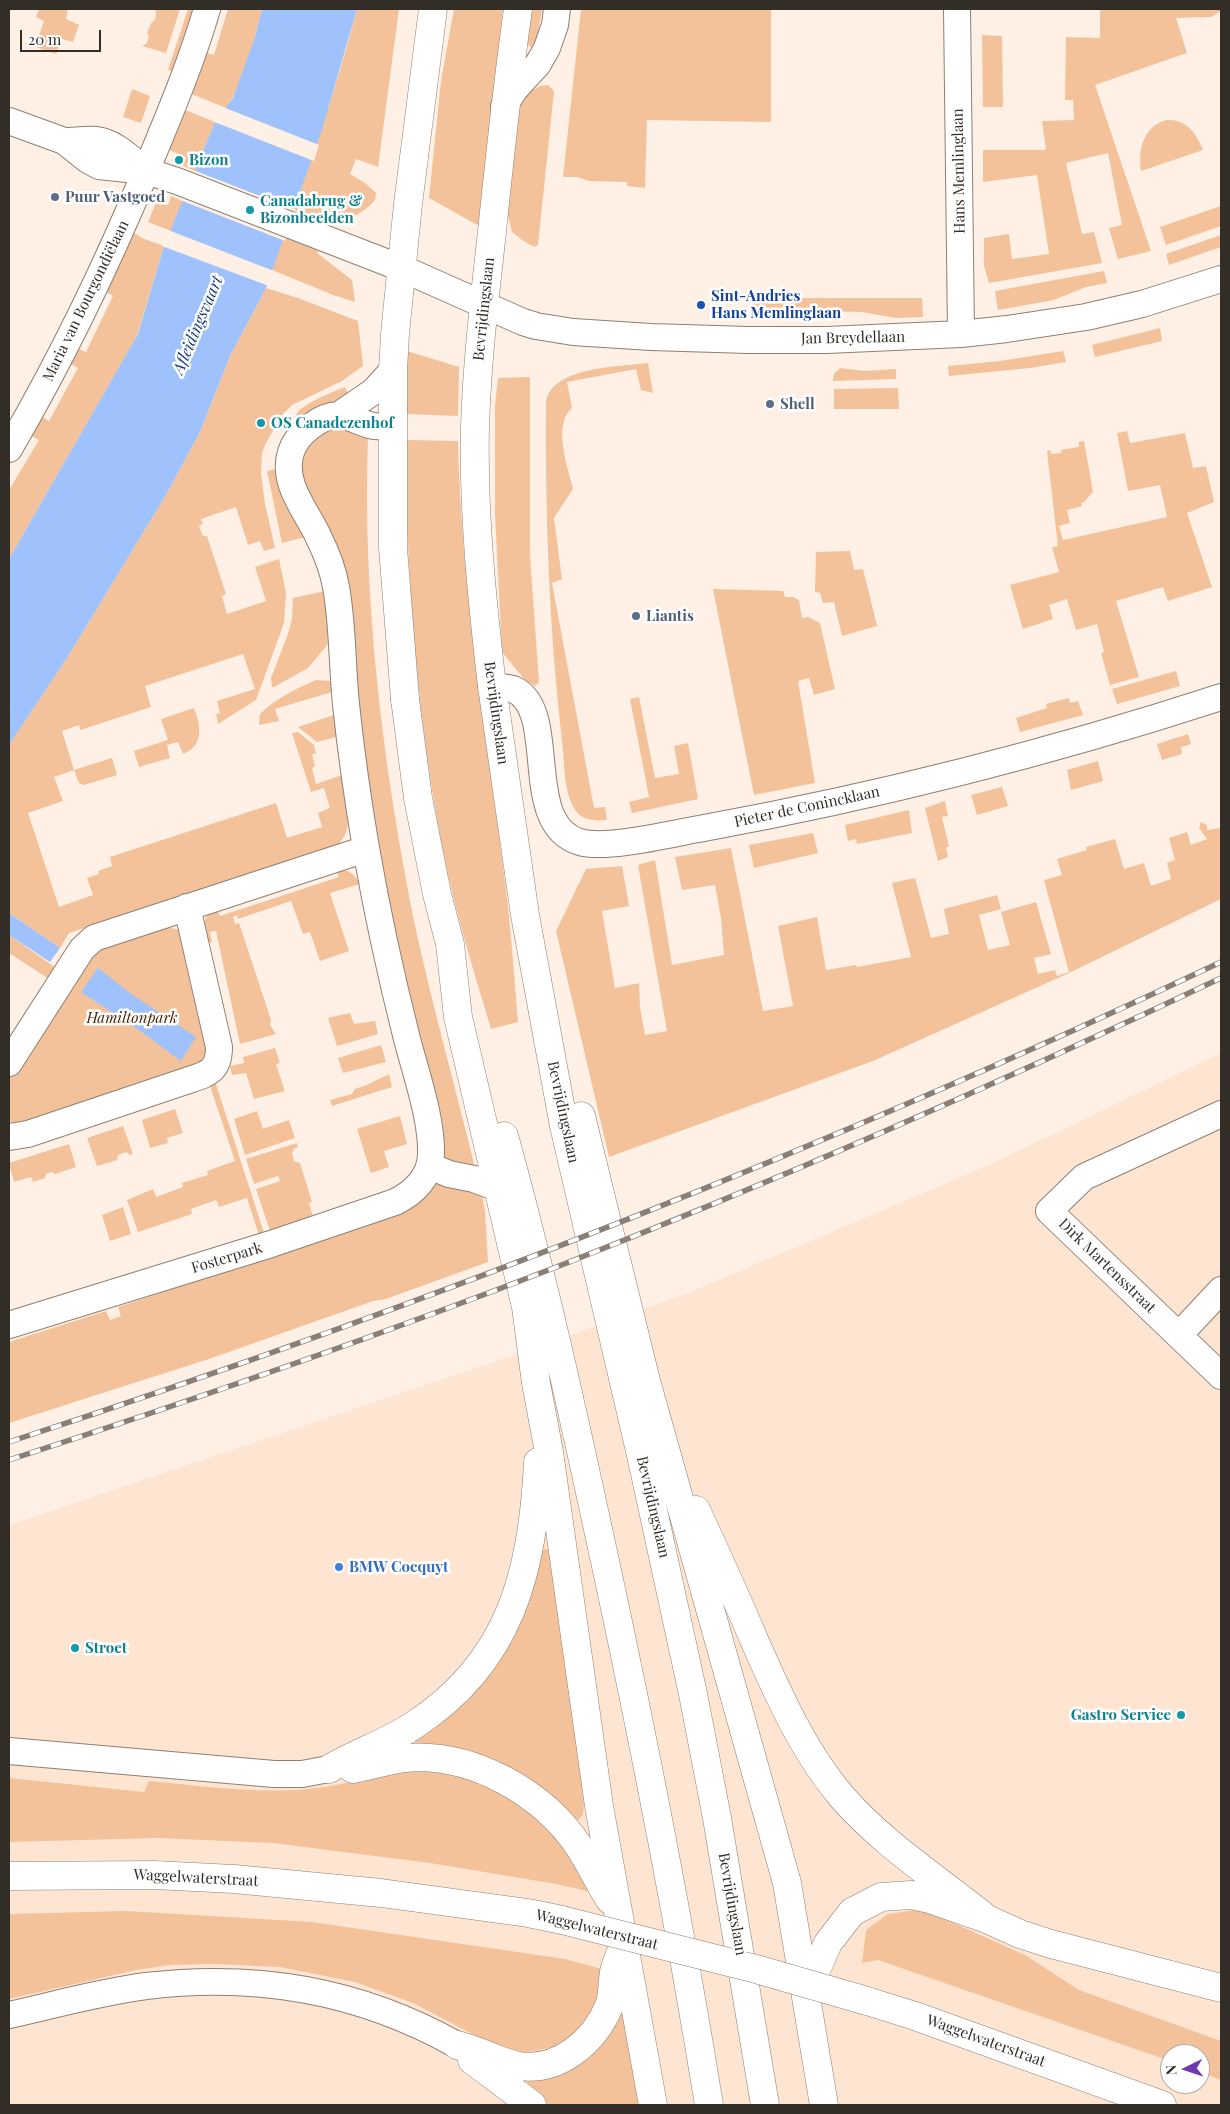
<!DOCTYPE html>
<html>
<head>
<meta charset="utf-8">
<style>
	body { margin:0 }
	#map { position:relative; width:1230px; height:2114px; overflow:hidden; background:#fef0e4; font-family:"Playfair Display",serif }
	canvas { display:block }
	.frame { position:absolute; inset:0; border:10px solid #332d27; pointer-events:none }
	.north { position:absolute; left:1160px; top:2044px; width:50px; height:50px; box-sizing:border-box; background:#fff; border:1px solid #adaba9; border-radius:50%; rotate:266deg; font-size:14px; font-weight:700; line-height:20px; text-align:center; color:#332d27 }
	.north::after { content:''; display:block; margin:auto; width:18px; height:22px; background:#6e39b0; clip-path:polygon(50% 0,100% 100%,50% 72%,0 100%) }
	.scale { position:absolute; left:20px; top:30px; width:81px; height:22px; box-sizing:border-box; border:2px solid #332d27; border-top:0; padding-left:6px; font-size:15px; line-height:18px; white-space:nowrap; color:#332d27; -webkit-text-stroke:4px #fff; paint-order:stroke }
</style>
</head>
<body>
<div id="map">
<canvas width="1230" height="2114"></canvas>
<div class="frame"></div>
<div class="north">N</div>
<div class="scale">20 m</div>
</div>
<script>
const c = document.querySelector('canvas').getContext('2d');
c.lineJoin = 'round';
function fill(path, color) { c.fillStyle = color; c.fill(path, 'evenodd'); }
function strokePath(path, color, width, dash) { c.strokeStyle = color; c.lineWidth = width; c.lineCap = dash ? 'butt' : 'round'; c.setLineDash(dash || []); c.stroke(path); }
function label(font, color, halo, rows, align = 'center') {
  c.font = font + ' "Playfair Display",serif'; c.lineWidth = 5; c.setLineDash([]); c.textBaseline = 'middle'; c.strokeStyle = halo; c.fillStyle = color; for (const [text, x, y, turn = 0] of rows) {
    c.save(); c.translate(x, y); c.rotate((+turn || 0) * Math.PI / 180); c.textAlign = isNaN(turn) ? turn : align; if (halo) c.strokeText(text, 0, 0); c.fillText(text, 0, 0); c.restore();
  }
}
fill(new Path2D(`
	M1221 1053V2105H9V1525L509 1357 691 1292 989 1165ZM1170 2054H1200V2084H1170Z`), '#fee5d2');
fill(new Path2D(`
	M39 9H68L66 19 79 25 73 42 62 39 56 54 35 47 44 21 36 17Z
	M155 9H180L166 53 142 46 147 43 149 36 147 33 151 23 155 20 156 14Z
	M188 9H194L174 72 168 70Z
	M228 9H262C255 38 244 84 226 108L189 93 204 52 214 55Z
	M357 9H399L378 167 356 159 350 174 365 183 376 193 375 200C362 215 348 220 329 223L317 253 352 280 355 302 333 295 272 270C303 184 334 98 357 9Z
	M454 9H503L479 226 429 198 441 81Z
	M531 9H542L537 40 531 47 527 44Z
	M581 9H771V122L647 120 645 188 627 186V182L589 181 577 177H563Z
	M1100 9H1221V11L1211 17 1176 18 1187 53 1095 85 1151 251 1118 259 1109 228 1122 225 1108 153 1066 163 1082 234 1094 232 1102 263 989 283 984 266V238L1009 234 1012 259 1049 254 1037 175 983 182V150H1046L1042 121 1074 120 1073 100H1065L1066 37 1100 38Z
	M982 35 1002 36 1003 107H983Z
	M548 85 554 91 538 245 534 247 522 240 512 232 507 212 519 107 530 92 540 86Z
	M132 89 150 96 141 123 123 117Z
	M183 109 215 122 195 171 183 166 186 157 169 150Z
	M1166 120C1187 119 1196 133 1203 150L1141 171C1138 150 1143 127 1166 120Z
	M171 196 183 201 171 231 148 222 155 205 158 202 168 205Z
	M1221 206V226L1166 245 1160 227Z
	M133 232 142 238 164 246 137 336 9 559V490L39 440 30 435 41 416 49 421 78 368 69 363 77 348 86 352 113 296 105 291Z
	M1221 235V247L1169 265 1166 254Z
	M1104 271 1107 283 1086 287 1054 300 998 310 995 291Z
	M266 288 298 298 358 321 363 366 342 381 292 405 281 416 265 445 262 453 261 473 265 504 275 548 264 551 260 541 248 545 236 507 201 519 203 524 199 526 203 536H207L226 594 222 596 227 614 266 601 255 567 279 559 286 593 284 623 256 700 218 724 216 714 220 713 217 701 255 689 243 654 145 686 151 707 80 730 79 725 62 731 74 770 112 758 117 775 84 785 79 783 74 770 54 777 63 801 28 813 59 907 93 895 87 878 99 874 98 871 112 866 110 857 276 803 287 838 322 827 318 813 330 808 324 788 311 792 292 733 298 732 314 745 316 754H312L315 766 312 768 316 784 342 775C345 800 359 835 331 849L69 933 60 948 9 913V745L67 658 166 495 200 432 230 356Z
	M754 298H922L923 317 896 318 862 312 753 310Z
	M1160 328 1162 341 1095 357 1092 345Z
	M407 351 459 367 458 416 405 414Z
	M1063 351 1066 362 1030 368 949 376 948 366 1000 361Z
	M648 363 653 393 641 390 636 369 567 382 572 408C552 425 568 467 573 489L554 518 562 579 552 583 594 808 605 807 607 820C597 821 583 821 576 811 563 793 565 763 562 741 549 629 545 514 546 401 554 366 619 367 648 363Z
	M840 368 865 371 896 369V379L833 381 834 374Z
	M530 377V556L539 682 535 686 525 680 502 652 495 514V406L498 378Z
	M345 387 349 395 301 419 296 415C301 404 332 392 345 387Z
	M898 388 899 409H834V389Z
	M335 429H346L368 437C362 599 383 768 415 926 433 1008 456 1090 476 1172L445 1159 443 1135 403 970 306 490C296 460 305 439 335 429Z
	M1127 431 1130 443 1185 433 1193 468 1206 466 1214 502 1187 513 1212 587 1168 601 1163 587 1116 601 1139 677 1110 685 1101 653 1104 652 1097 624 1076 630 1067 599 1049 605 1053 619 1023 629 1010 585 1059 572 1052 547 1058 546 1047 451 1050 450 1051 454 1061 453V450L1079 447V442L1084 441 1093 492 1084 502 1081 503 1082 506 1067 510 1070 523 1059 526 1063 540 1167 517 1160 485 1128 491 1117 433Z
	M405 440 458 441C461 589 487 735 505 882 511 928 514 975 518 1022L491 1029C475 975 458 921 446 865 417 725 407 583 405 440Z
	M276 469 305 537 282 543 267 471Z
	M850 551 854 570 863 569 877 626 842 636 834 602 823 603 820 593 815 592 816 552Z
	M713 589 783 591 785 597H793L799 600 802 618 808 617 820 623 835 689 814 695 809 678 798 681 815 783 754 795Z
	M325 591 328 644 308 668 274 687H272L271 678 288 634 292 619 293 598Z
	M1176 671 1180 686 1117 704 1112 689Z
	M316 680 331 681 332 692 275 709 279 721 259 725 260 714C275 699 297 688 316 680Z
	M639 697 655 778 679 774 674 746 688 743 698 799 632 813 629 802 649 797 630 699Z
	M1069 698 1070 703 1078 701 1083 715 1020 732 1016 718 1047 708 1046 704Z
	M194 708C201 726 204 746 183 754L178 742 167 745 170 758 139 767 134 751 168 740 161 719Z
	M334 715 336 737 317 742 298 727Z
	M1188 734 1191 744 1181 747 1182 754 1162 760 1157 744Z
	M1098 761 1103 781 1071 790 1067 770Z
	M1002 787 1008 806 977 815 971 795Z
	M945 801 948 816 942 817 949 847H946L948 857 938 861 925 808Z
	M909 810 912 833 857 844 856 839 848 841 845 825Z
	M1201 822 1207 825V830L1220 828 1221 833V899L1069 973 873 1061 609 1157 556 931 586 869 622 866 629 906 602 911 615 988 639 983 640 1008 645 1035 667 1031 638 865 655 860 672 965 724 955 721 918 715 885 682 890 675 857 731 848 763 1011 793 1006 778 926 817 917 826 970 856 965 857 967 911 957 892 883 915 878 931 938 949 934 944 909 997 895 1001 909 979 915 988 950 1010 945 1001 912 1036 902 1051 954 1034 958 1038 974 1055 970 1057 976 1069 972 1044 880 1062 875 1057 859 1087 850 1086 847 1115 839 1124 869 1144 863 1151 886 1171 879 1167 863 1175 860 1169 838 1187 832 1191 845 1207 839 1199 828Z
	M813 833 818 853 754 868 749 845Z
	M336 869C348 869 355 874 360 884L330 893 349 951 320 961 310 932 303 934 291 901 238 919 237 915 233 917 235 924 239 923 271 1020 270 1025 276 1034 240 1044 216 931 210 932 212 943 202 938C203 924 203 915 217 908L220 916 339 877Z
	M167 927 180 930 209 1044 206 1061 16 1125 9 1121V1078L91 953Z
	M9 935 59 970 52 981 9 953Z
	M350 1013 354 1024 375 1021 378 1034 337 1046 328 1018Z
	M381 1045 386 1062 343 1073 338 1058Z
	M275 1048 280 1063 276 1064 285 1091 254 1099 246 1073 232 1075 230 1066 244 1063 243 1057Z
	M389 1074 392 1087 332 1106 330 1100 352 1094 355 1089 369 1084Z
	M215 1081 264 1233 259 1235 247 1198 219 1207 216 1200 191 1209 192 1214 138 1232 127 1200 153 1189 156 1197 183 1187 182 1183 208 1175 207 1171 235 1161 209 1083Z
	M175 1109 183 1133 167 1138 168 1143 150 1148 142 1120Z
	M257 1111 263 1129 289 1120 295 1138 245 1155 234 1119Z
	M400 1116 407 1144 384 1151 389 1167 371 1173 357 1129Z
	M123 1126 133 1154 130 1155 126 1152 118 1155 117 1160 97 1166 87 1138Z
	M297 1143 298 1147 295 1148 292 1153 294 1161 300 1163 312 1202 309 1203 313 1217 270 1231 256 1189 280 1181 278 1176 254 1184 246 1159Z
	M69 1144 76 1167 55 1174 52 1172 46 1174 45 1178 33 1182 31 1177 14 1182 9 1163Z
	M438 1183 481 1190 485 1211 488 1262 386 1299 373 1301 209 1359 9 1423V1342L106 1311 110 1320 121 1316 118 1307 236 1268Z
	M123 1207 131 1234 110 1241 102 1215Z
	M545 1549H549L553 1553 584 1804 583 1815 578 1820 569 1819 416 1746 415 1741 539 1552Z
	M394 1769 464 1772 537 1815 567 1848 591 1892 556 1884 430 1863 273 1843 158 1838 9 1842V1778L144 1792 149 1781C204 1786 261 1795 316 1788 343 1785 369 1778 394 1769Z
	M922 1909 1025 1955 1079 1990 1221 2041V2080L1200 2072V2054H1170V2061L878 1960 862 1963 866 1930 888 1914Z
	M126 1911 312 1922 565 1959 602 1969 595 2008 572 2039 555 2047 518 2054 499 2048 413 2003 355 1982 280 1967 214 1964 170 1965 136 1970 9 1999V1914Z
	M621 2013 624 2016 640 2105H549L529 2086 527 2081 530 2076Z`), '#f3c29a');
fill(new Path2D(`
	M262 9H357L322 130 266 288 230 356 200 432 166 495 67 658 9 745V559L138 334 164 246 215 122 233 98 255 37Z
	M9 913 60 948 50 962 9 935Z
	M98 968 130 993 196 1037 181 1061 143 1033 81 992Z`), '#9fc2fd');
fill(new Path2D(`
	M223 107 319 145 314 161 212 121Z
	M193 170 296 210 285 241 180 200Z
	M168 230 274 271 269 286 162 246Z`), '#fef0e4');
const minor = new Path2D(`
	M957 9 961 334
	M504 106 515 89 538 64 547 48 555 25 557 9
	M9 121 64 141 88 160 99 166 146 171 177 181 401 268 523 322 536 326 573 332 651 337 748 340H827L961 334 1007 329 1086 317 1142 304 1221 279
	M64 141C74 141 86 139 96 140 115 142 131 159 146 171
	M339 415 374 391 393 370
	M9 449C61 360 106 267 146 171 168 118 191 64 207 9
	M492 686C498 687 507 687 513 689 561 710 519 824 580 842 607 850 674 833 704 828 879 796 1052 752 1221 697
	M9 1063 82 949 94 938 366 849
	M1221 1114 1084 1177 1049 1211 1221 1376
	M9 1137 28 1134 186 1081C207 1074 219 1072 219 1047L187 907
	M430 1166 449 1174 474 1179 516 1195
	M9 1325 271 1244 395 1202C414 1193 431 1176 431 1154 432 1119 416 1074 407 1039 391 976 377 912 366 848 358 801 351 753 346 704 342 666 343 625 336 587 333 569 326 552 318 536 306 510 281 483 291 452 296 435 320 415 339 415 351 416 362 424 374 426 380 427 386 426 392 427
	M1179 1335 1221 1290
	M9 1751 274 1774H302L329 1769
	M9 2015C54 2005 100 1992 146 1986 257 1973 359 1990 457 2045`);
const major = new Path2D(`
	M492 686C482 600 473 513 475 426 477 364 484 303 491 241 499 164 507 86 518 9
	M405 699 393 548V370L395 334 408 204 433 9
	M9 1876 154 1875 234 1879 381 1893 528 1913 562 1920
	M867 2001 915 2016 1162 2105`);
const highway = new Path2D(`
	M492 686 525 915 564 1126 641 1455 693 1694 717 1818 765 2105
	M405 699 418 798 437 894 450 944 458 1017 526 1307 536 1383 549 1452 599 1806 653 2105
	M581 1116 646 1381 787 1883 824 2105
	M504 1136C542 1273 573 1413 603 1552 643 1736 679 1920 709 2105
	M696 1510C716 1553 736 1597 755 1642 779 1696 803 1751 842 1797 885 1846 937 1878 987 1919
	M329 1769C356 1753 387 1743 414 1725 511 1662 533 1571 538 1462
	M353 1769C370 1766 387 1760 405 1758 472 1752 544 1793 580 1848 591 1865 599 1883 610 1900
	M806 1993 828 1943 852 1912 881 1897 911 1895 930 1899 987 1919 1020 1934 1051 1944 1221 1988
	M457 2045C467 2048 477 2051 486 2055 497 2059 507 2064 519 2066 559 2072 595 2041 609 2006 613 1995 612 1984 614 1972 615 1966 618 1960 620 1954
	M472 2060 532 2105`);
strokePath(minor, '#8f7f72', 28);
strokePath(major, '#8f7f72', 29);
strokePath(highway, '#8f7f72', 29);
strokePath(minor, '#fff', 26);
strokePath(major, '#fff', 28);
strokePath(highway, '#fff', 28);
const rail = new Path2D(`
	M9 1442C423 1307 828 1148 1221 962
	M9 1460C194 1400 378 1336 559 1266 784 1178 1004 1081 1221 978`);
strokePath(rail, '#897f77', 5.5);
strokePath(rail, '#fff', 4, [11]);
const majorBridge = new Path2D(`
	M562 1920 756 1969 867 2001`);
strokePath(majorBridge, '#8f7f72', 29, []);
strokePath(majorBridge, '#fff', 28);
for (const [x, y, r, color] of [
	[179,160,5,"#0f9aa8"],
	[55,197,5,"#5c6f8a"],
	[250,210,5,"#0f9aa8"],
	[701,305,5,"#1a4fb4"],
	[770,404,5,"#5c6f8a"],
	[261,423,5,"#0f9aa8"],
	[636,616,5,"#5c6f8a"],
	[339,1567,5,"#3f7fe0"],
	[75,1648,5,"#0f9aa8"],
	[1181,1715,5,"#0f9aa8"]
]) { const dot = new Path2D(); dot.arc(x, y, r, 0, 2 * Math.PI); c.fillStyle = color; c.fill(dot); strokePath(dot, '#fff', 2); }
label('bold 15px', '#0d838f', '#fff', [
	["Bizon",189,160],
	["Canadabrug &",260,201],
	["Bizonbeelden",260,218],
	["OS Canadezenhof",271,423],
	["Stroet",85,1648],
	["Gastro Service",1171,1715,"right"]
], 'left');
label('15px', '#332d27', '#fff', [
	["Hans Memlinglaan",959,171,-91],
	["Maria van Bourgondiëlaan",86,301,-64],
	["Bevrijdingslaan",484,309,-84],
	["Jan Breydellaan",853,338,-1],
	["Bevrijdingslaan",496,713,82],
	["Pieter de Conincklaan",807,807,-12],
	["Bevrijdingslaan",563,1112,78],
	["Fosterpark",227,1258,-17],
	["Dirk Martensstraat",1107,1266,44],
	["Bevrijdingslaan",653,1507,77],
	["Waggelwaterstraat",196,1878,3],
	["Bevrijdingslaan",732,1904,80],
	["Waggelwaterstraat",597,1930,14],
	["Waggelwaterstraat",986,2041,20]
]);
label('bold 15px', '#4e5e75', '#fff', [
	["Puur Vastgoed",65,197],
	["Shell",780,404],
	["Liantis",646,616]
], 'left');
label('bold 15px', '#164399', '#fff', [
	["Sint-Andries",711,296],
	["Hans Memlinglaan",711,313]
], 'left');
label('italic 15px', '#492500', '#fff', [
	["Hamiltonpark",132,1018]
]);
label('bold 15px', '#366cbe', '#fff', [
	["BMW Cocquyt",349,1567]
], 'left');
label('italic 16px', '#143b7e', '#fff', [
	["Afleidingsvaart",198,325,-67]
]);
</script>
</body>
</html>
